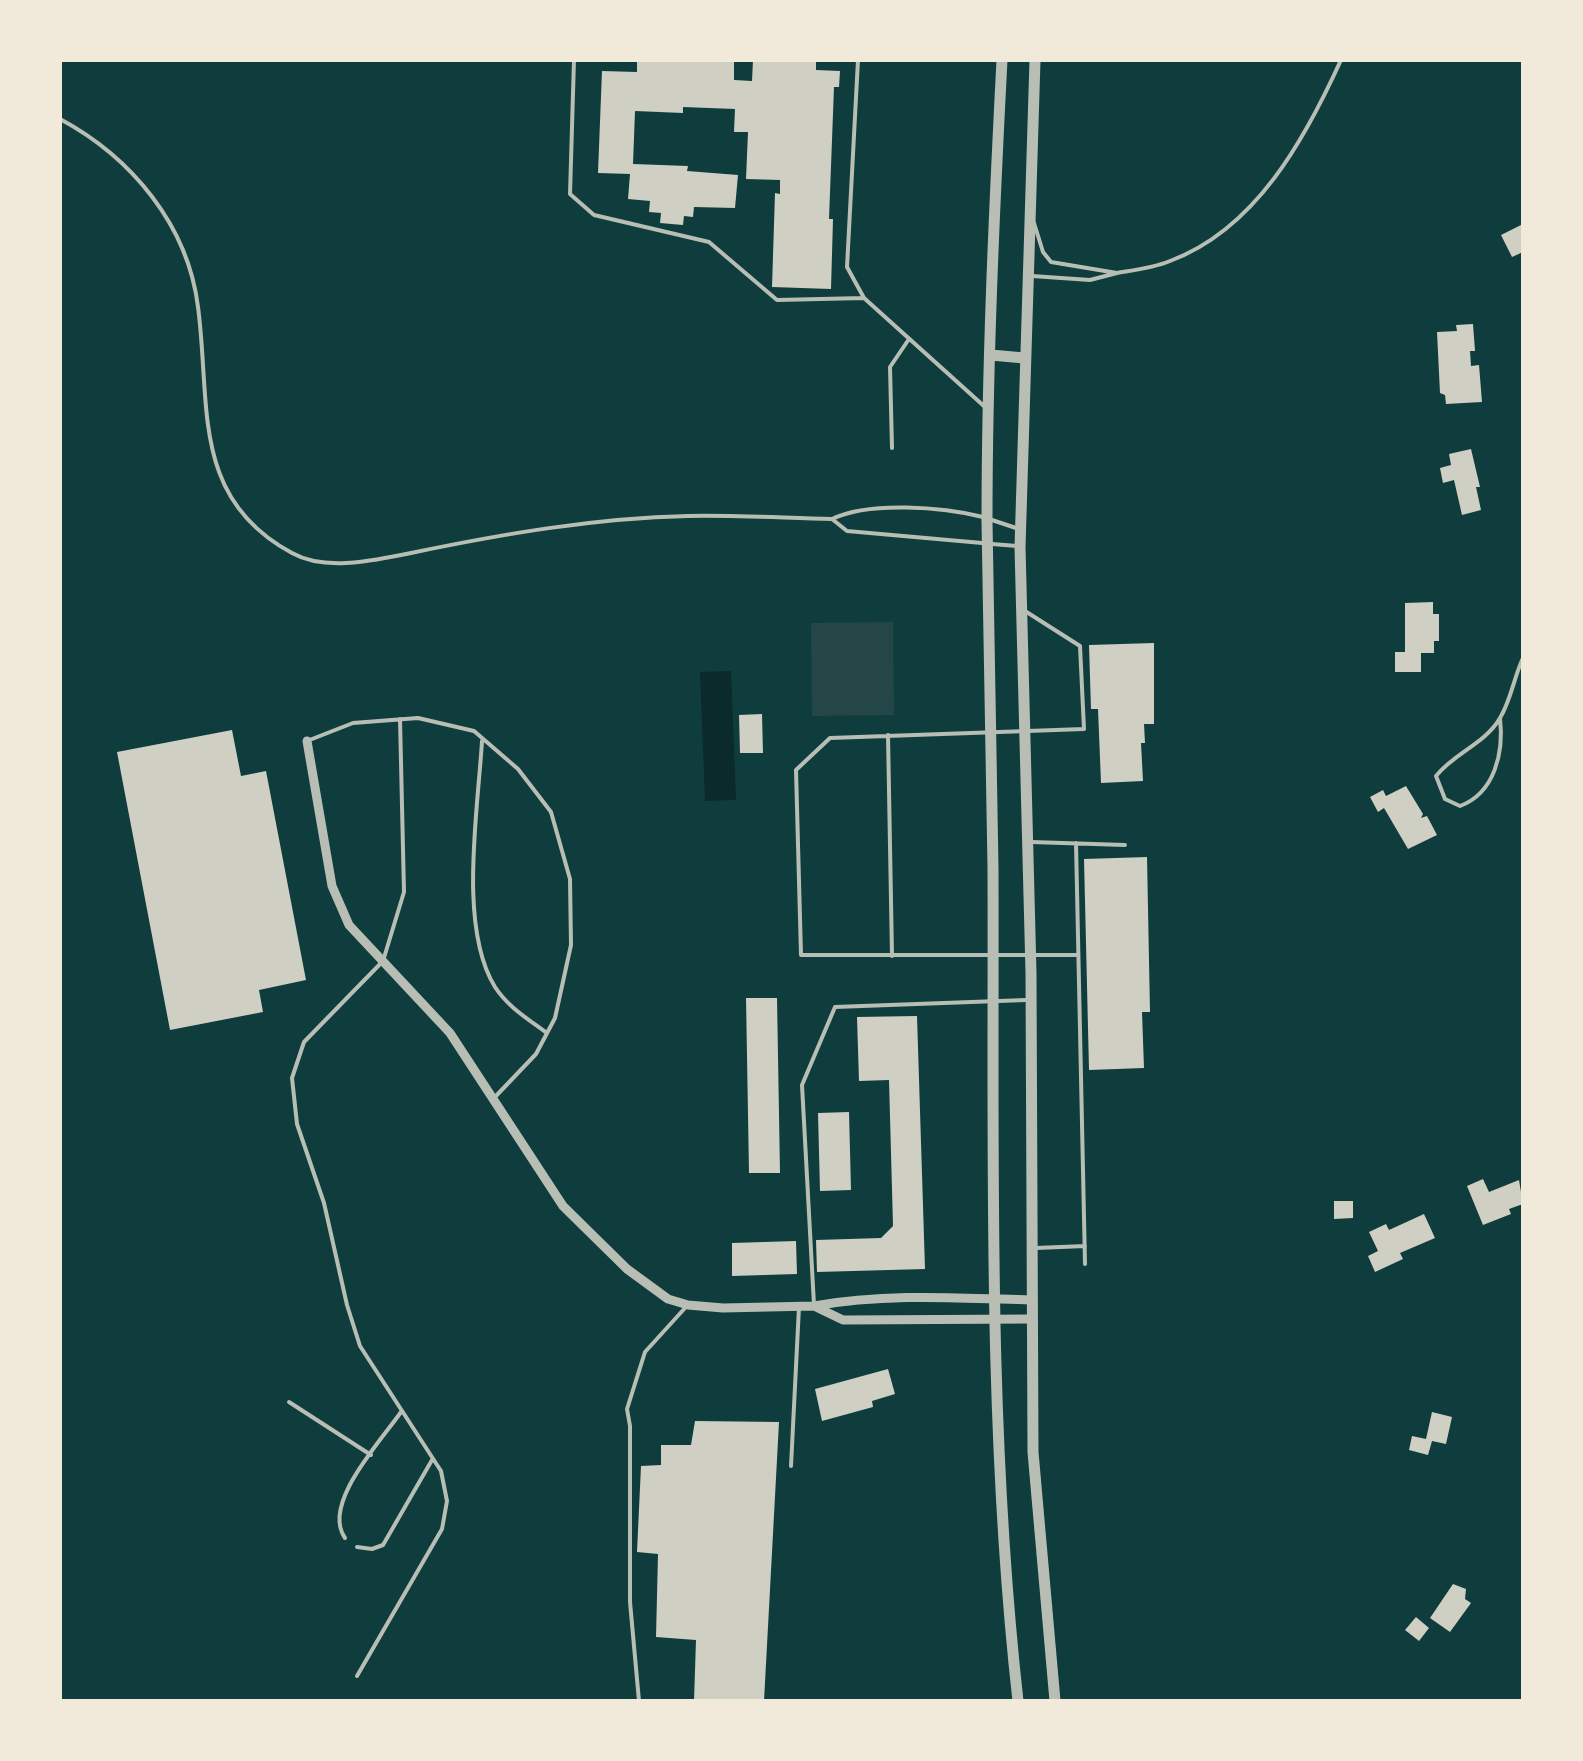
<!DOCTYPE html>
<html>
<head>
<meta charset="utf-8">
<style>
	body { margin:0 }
	#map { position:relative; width:1583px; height:1761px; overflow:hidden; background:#0f3d3e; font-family:Mulish,sans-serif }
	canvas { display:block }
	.frame { position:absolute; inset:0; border:62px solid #f1e9da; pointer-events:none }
</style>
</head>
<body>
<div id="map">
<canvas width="1583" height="1761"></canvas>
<div class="frame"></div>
</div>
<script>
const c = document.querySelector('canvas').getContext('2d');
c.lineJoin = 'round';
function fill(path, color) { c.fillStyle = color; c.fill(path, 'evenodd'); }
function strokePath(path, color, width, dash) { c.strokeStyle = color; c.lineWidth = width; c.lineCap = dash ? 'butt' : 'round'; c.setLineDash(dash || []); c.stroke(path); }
fill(new Path2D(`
	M893 622 894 715 812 716 811 623Z`), '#244646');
fill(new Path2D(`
	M731 671 736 800 705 801 700 672Z`), '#0a2a2b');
fill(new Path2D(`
	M637 60H734V80L752 81 753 60H816V70L840 71 839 87H834L829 219H833L831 289 772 287 775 193 780 194V180L746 179 748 132H734L735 109 683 107V113L635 111 633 164 688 166 687 171 738 175 735 208 694 207 693 217 684 216 683 225 660 223 661 213 649 212 650 201 628 199 630 174 598 173 602 71 637 72Z
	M1523 224V252L1512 257 1501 235Z
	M1473 324 1475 351H1470L1471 366 1479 365 1482 402 1446 404 1445 395 1440 393 1437 332 1457 331 1456 325Z
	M1471 449 1480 487H1476L1481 510 1462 515 1454 480 1443 483 1440 468 1451 465 1449 454Z
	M1433 602V614H1439V641H1434V653H1421V672H1395V652H1405V603Z
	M1154 643V724H1144L1145 743H1141L1143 781 1101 783 1098 709H1091L1089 645Z
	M762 714 763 753H740L739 715Z
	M232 730 241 776 266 771 306 980 259 990 263 1012 170 1030 117 752Z
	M1406 786 1423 814 1421 818 1427 816 1437 835 1408 849 1384 808 1378 812 1370 797 1383 790 1386 796Z
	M1147 857 1150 1012H1142L1144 1068 1089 1070 1084 859Z
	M746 998H777L780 1173H749Z
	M917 1016 925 1269 817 1272 816 1240 881 1238 893 1226 889 1080 859 1081 857 1017Z
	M849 1112 851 1190 820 1191 818 1113Z
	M1483 1179 1489 1192 1519 1180 1523 1204 1509 1209 1511 1214 1483 1225 1467 1186Z
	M1334 1201H1353V1218L1334 1219Z
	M1424 1214 1435 1238 1400 1253 1403 1259 1375 1272 1368 1256 1378 1251 1369 1232 1386 1224 1389 1230Z
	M796 1241 797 1274 732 1276V1243Z
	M888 1369 895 1394 872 1401 873 1407 822 1421 815 1389Z
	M1432 1412 1452 1417 1446 1444 1432 1441 1428 1455 1409 1450 1412 1436 1426 1439Z
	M695 1421 779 1422 764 1701H694L696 1640 656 1637 658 1554 637 1552 641 1466 661 1465V1445H691Z
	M1453 1584 1466 1589 1465 1599 1471 1603 1450 1632 1430 1618Z
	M1416 1617 1429 1628 1419 1641 1405 1630Z`), '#cfcfc3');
strokePath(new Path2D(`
	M574 60 570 194 594 215 709 242 777 300 864 298
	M858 60 847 267 864 298 985 407
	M60 119C131 157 188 225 198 307 211 404 190 498 292 553 326 572 375 560 411 553 502 534 595 518 688 516 736 515 784 518 832 519 869 501 943 507 983 517
	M1117 273C1135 270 1153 268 1170 261 1256 229 1305 139 1341 60
	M1032 276 1090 280 1117 273 1051 262 1043 252 1034 223
	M892 448 890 367 909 339
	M832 519 847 531 982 543
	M992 520 1016 528
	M992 544 1017 546
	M1025 611 1080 646 1084 729 830 738 796 770 801 955H1078
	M1500 718C1504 752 1495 793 1460 806L1445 799 1436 776C1454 753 1485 744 1500 718 1511 700 1514 677 1523 658
	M888 735 892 956
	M307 741 353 723 418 718 474 731 518 769 551 812 570 879 571 945 555 1018 536 1054 495 1097
	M482 741C478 810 458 927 495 987 508 1007 528 1019 547 1033
	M1031 842 1125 845
	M1076 843 1085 1264
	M1036 1248 1085 1246
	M814 1305 802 1085 835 1007 1026 1000
	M289 1402 371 1455
	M791 1466 799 1307
	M345 1538C321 1504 381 1441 401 1412
	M357 1547 372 1549 383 1545 432 1460
	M357 1676 442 1529 447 1501 441 1471 360 1346 347 1305 324 1203 297 1124 292 1078 304 1042 383 961 404 892 400 719
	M639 1701 630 1602V1426L627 1409 645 1352 685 1308`), '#b8beb3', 4);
strokePath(new Path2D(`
	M307 741 332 886 349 925 450 1033 563 1206 627 1269 668 1299 688 1305 723 1308 814 1306
	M1031 1300C959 1298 886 1293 814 1306L843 1320 1032 1319`), '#b8beb3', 9);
strokePath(new Path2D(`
	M1002 60C994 214 987 368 987 522 988 637 992 753 993 868 994 1146 987 1425 1018 1701
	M1035 60 1020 547 1031 973 1033 1452 1055 1701
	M991 355 1024 358`), '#b8beb3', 11);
</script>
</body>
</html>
